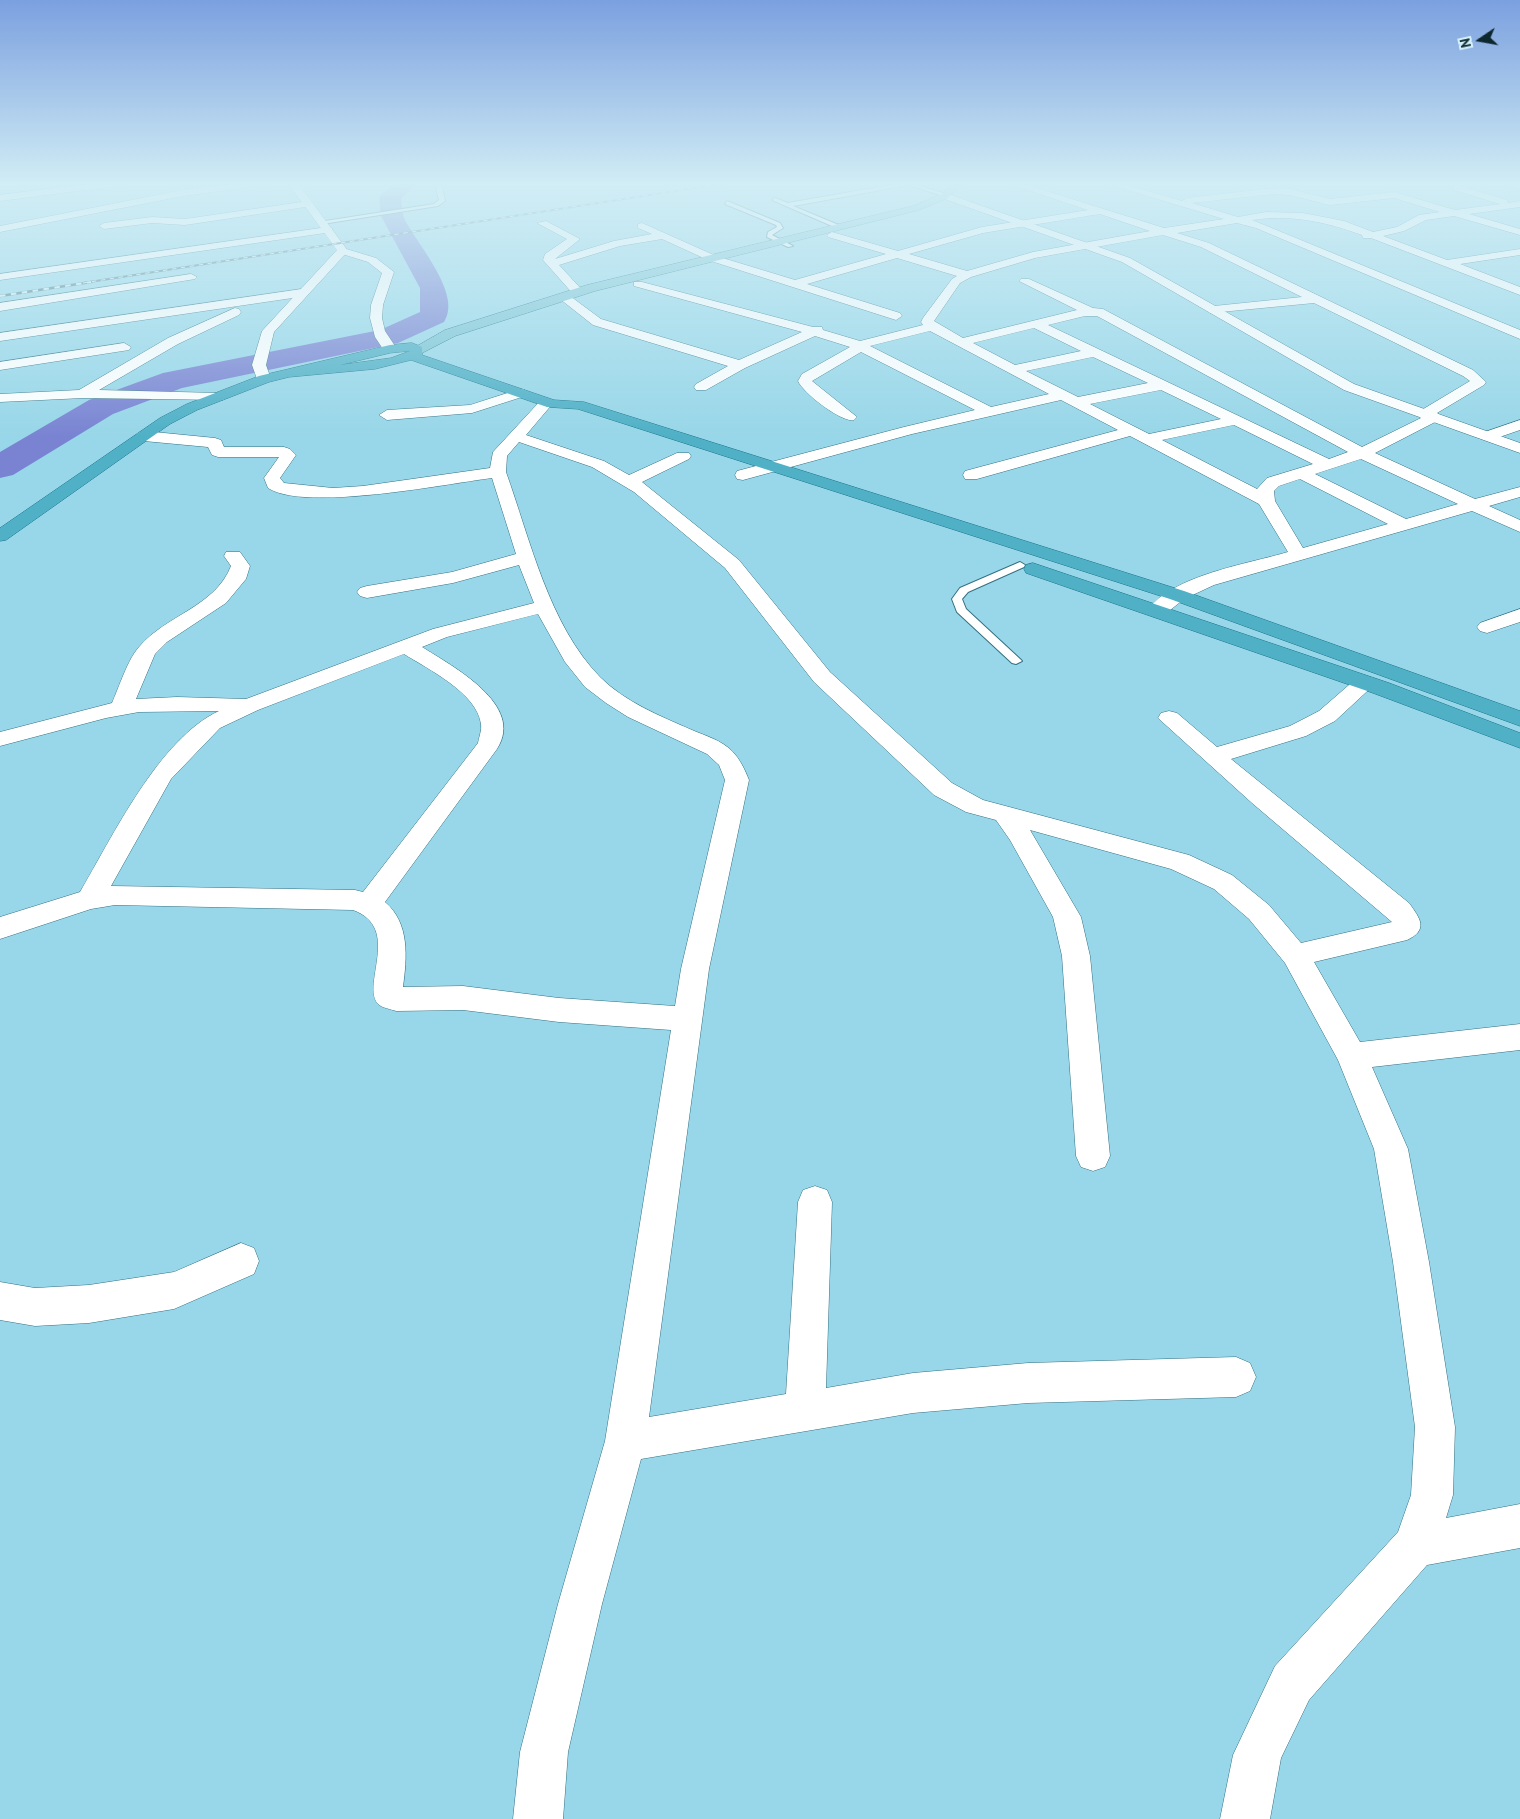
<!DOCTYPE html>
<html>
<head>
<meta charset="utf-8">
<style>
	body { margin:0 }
	#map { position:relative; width:1520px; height:1819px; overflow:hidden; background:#98d7e9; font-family:"PT Sans",sans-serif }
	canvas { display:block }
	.north { position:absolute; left:1455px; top:15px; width:50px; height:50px; -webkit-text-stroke:4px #d4f2fc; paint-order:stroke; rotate:258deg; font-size:14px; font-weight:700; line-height:20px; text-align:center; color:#0d272e }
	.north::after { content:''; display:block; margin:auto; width:18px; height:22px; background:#0d272e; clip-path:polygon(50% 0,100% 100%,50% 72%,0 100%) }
</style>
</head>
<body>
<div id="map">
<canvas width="1520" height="1819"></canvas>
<div class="north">N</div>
</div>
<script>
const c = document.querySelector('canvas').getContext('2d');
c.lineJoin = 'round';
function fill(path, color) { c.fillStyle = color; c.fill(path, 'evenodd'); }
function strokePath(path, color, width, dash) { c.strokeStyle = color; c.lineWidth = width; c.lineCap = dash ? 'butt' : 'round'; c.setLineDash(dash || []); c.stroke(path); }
fill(new Path2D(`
	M396 182H418L401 199C402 205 402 212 404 218 416 243 463 294 444 322L398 343 182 388 113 414 13 475 0 478V452L89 400 163 373 380 330 420 312V288L381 216 379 197Z`), '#7983d2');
const service = new Path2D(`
	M901 182H908L949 195 946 197 909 185 793 206 841 226 839 229 772 200 775 198 788 203 902 183Z
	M439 185 442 187 445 201 438 206 322 224 319 222 434 204 439 200 436 187Z
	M727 201 780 223 783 228 772 235 793 246 788 247 767 237 768 232 777 227 776 225 725 204Z
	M1020 562 1025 565 1024 567 968 592 962 599 966 609 1020 659 1022 661 1016 664 1012 663 957 612 952 599 960 588Z`);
const minor = new Path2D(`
	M102 182H128L123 185 0 201V195Z
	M245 182H270L265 185 183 196 0 232V226L183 190Z
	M1004 182H1018L1164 228 1224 219 1101 182H1116L1182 201 1187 198 1273 188 1290 189 1330 199 1394 192 1455 210 1500 204 1454 190 1452 188 1457 185 1507 200 1508 203 1520 201V207L1469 214 1520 229V235L1454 216 1426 220 1404 231 1383 236 1447 260 1520 249V255L1460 264 1520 287V295L1371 238H1363L1362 235C1327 222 1290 214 1252 220L1520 330V339L1256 228 1237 223 1177 233 1209 243 1473 370 1486 382 1484 385 1437 413 1442 417 1439 420 1375 453 1475 499 1520 487V497L1489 506 1520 520V532L1472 511 1214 585 1184 599 1164 615 1157 617 1150 615 1147 611C1172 575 1248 564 1288 552L1259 504 1130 436 977 479H965L963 475 965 471 1118 430 1061 400 912 434 743 480 737 479 735 475 737 471 904 427 975 410 861 352 812 381 857 417 854 420C842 423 803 393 798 381L802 374 850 347 815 336 745 368 706 390H696L694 387 696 384 728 366 593 325 560 299 562 296H570L601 319 739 360 802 332 634 286V282H642L813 327H822L823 330 860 341 923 325 921 322 923 318 952 279 957 276 897 258 807 284 900 313 902 316 896 320 708 260 662 239 620 246 559 265 584 292 578 296 574 295 543 260 545 254 567 239 537 223 546 221 580 239 555 259 614 241 652 234 638 228V224L642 223 716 256 795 280 886 254 828 237 827 235 832 232 898 251 982 227 1088 210ZM1273 194 1290 195 1330 205 1394 198 1440 212 1419 215 1397 227 1373 232 1344 221 1303 213 1266 212 1238 217 1192 203ZM1100 214 1150 231 1033 252 967 271 909 254 983 233ZM1163 235 1201 247 1302 297 1214 306 1210 307 1208 310 1210 313 1314 303 1463 376 1470 381 1420 411 1417 414 1421 418 1362 447 1103 309 1093 308 1029 279H1021L1019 281 1077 310 963 338 934 321 960 283 971 277 1035 258ZM1085 316H1097L1348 452 1329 459 1048 325ZM1034 328 1081 351 1015 365 973 343ZM930 331 1049 394 991 407 870 346ZM1093 357 1148 383 1078 397 1026 371ZM1161 390 1221 419 1149 434 1090 404ZM1234 425 1313 464 1267 478 1257 489 1162 440ZM1361 459 1458 504 1406 519 1315 474ZM1300 479 1388 524 1303 548 1275 501 1274 491 1279 486Z
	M1502 182H1520V188L1504 184Z
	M309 201 314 204 312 206 185 225 152 223 104 229 99 226 104 223 152 217 185 219Z
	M328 227 332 228V232L0 280V274Z
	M343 248 376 258 394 272 383 305 382 318 385 331 397 349 395 352H385L375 337 370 318 371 305 382 273 368 262 339 253 338 251Z
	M191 274 197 277 195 279 0 311V303Z
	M302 289 308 293 306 296 0 341V333Z
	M235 308 239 309 241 312 239 315 178 344 99 390 218 393 223 394 225 397 223 400 83 398 0 402V394L79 390 168 338Z
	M124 343 131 347 129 350 0 370V362Z
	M520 389 525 390 527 393 525 396 472 413 387 420 379 415 387 410 470 405Z
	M547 398 554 402 526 435 604 461 629 475 677 453H689L691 456 689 459 642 482 739 560 830 672 952 783 983 800 1189 855 1232 875 1269 905 1301 943 1392 922 1252 803 1158 718 1161 713 1169 711 1177 713 1217 747 1290 726 1319 711 1357 678 1365 676 1373 678 1376 683 1335 721 1306 736 1231 759 1409 903C1420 918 1429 930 1407 940L1314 962 1360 1042 1520 1024V1050L1372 1067 1408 1149 1429 1262 1455 1427 1453 1495 1446 1518 1520 1504V1548L1427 1565 1309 1700 1281 1758 1270 1819H1220L1233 1755 1275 1666 1398 1532 1411 1495 1415 1427 1393 1262 1374 1149 1338 1060 1285 963 1249 919 1214 889 1171 869 1030 830 1081 917 1090 956 1110 1156 1105 1167 1093 1171 1081 1167 1076 1156 1062 956 1053 917 1010 840 996 820 966 812 934 795 814 682 725 568 634 492 592 467 519 442 507 456 506 472C530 539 549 625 600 677 625 702 660 716 692 730 706 736 721 740 732 751 740 759 745 770 749 780L709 969 649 1417 786 1394 798 1202 803 1190 815 1186 827 1190 832 1202 826 1388 913 1373 1028 1363 1236 1357 1250 1363 1256 1377 1250 1391 1236 1397 1028 1403 913 1413 641 1459 602 1604 568 1752 563 1819H513L520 1752 558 1604 605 1441 671 1030 559 1022 463 1010 396 1011C391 1009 382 1008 378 1004 361 984 402 928 353 910L115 905 91 909 0 939V917L80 892C113 836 159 739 219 711L139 712 106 718 0 746V732L112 703C119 687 128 659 139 647 166 615 215 607 231 566L224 556 226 552H240L250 566 246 579 226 603 167 642 155 654 136 699 177 697 246 699 433 629 534 603 519 565 453 583 367 598 360 596 357 592 360 588 367 586 452 572 516 554 492 478C445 484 305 512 268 488L264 478 279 457H218L212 455 208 447 144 441 136 436 138 433 144 431 215 438 221 440 224 447H284L290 449 296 455 280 478 284 483 333 488 363 486 490 468 493 452 542 399ZM538 614 565 662 585 687 606 703 628 717 707 754 719 765 725 780 681 969 675 1006 559 998 463 986 403 987C407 958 410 923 385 902L497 749C526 705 452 666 422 647L447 637ZM404 654C428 669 477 693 481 724 482 730 479 737 478 743L363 892 355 890 111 886 171 779 220 728 258 710Z
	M1520 420V430L1488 441 1480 436 1482 433Z
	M1520 609V622L1487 633 1480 631 1477 627 1480 623Z
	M241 1243 254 1248 259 1261 254 1274 174 1309 89 1323 35 1326 0 1320V1282L35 1288 89 1285 174 1272Z`);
const tertiary = new Path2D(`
	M287 182H297L348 251 274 332 266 365 271 379 264 383 257 379 252 365 262 331 337 250Z
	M942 194H948L1130 258 1354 384 1520 443V453L1344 390 1122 262 942 198Z`);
const primary = new Path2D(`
	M954 182H964L948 198 919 210 595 291 455 336 422 353 417 354 410 350 445 330 587 285 913 206 942 194Z`);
const trunk = new Path2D(`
	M412 343 422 347V355L554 400 584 402 1184 591 1520 711V726L1170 599 578 409 547 407 411 360 375 369 289 377 269 382 197 410 170 424 6 540 0 541V528L160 418 187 404 259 376 390 345ZM410 351 391 358 340 365 390 353Z
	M1033 563 1389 683 1520 733V748L1373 693 1026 573 1024 569 1026 565Z`);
strokePath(service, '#327182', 2);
strokePath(minor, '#327182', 1);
strokePath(tertiary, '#327182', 1);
strokePath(primary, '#1b7388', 1);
strokePath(trunk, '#1b7388', 1);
fill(service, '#fff');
fill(minor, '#fff');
fill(tertiary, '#fff');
fill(primary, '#7bc4d4');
fill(trunk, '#4fb0c6');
const railFar1 = new Path2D(`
	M83 283 733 182`);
const rail = new Path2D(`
	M0 296 91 282`);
strokePath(railFar1, '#53808d', 2);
strokePath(rail, '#53808d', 2.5);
strokePath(railFar1, '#d4f2fc', 1, [4.5]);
strokePath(rail, '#d4f2fc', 2, [5.5]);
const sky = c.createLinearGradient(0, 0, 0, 437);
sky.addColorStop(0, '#7ba0df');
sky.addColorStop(0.42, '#d1edf5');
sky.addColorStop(1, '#d1edf500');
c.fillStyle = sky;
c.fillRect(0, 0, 1520, 437);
</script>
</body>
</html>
